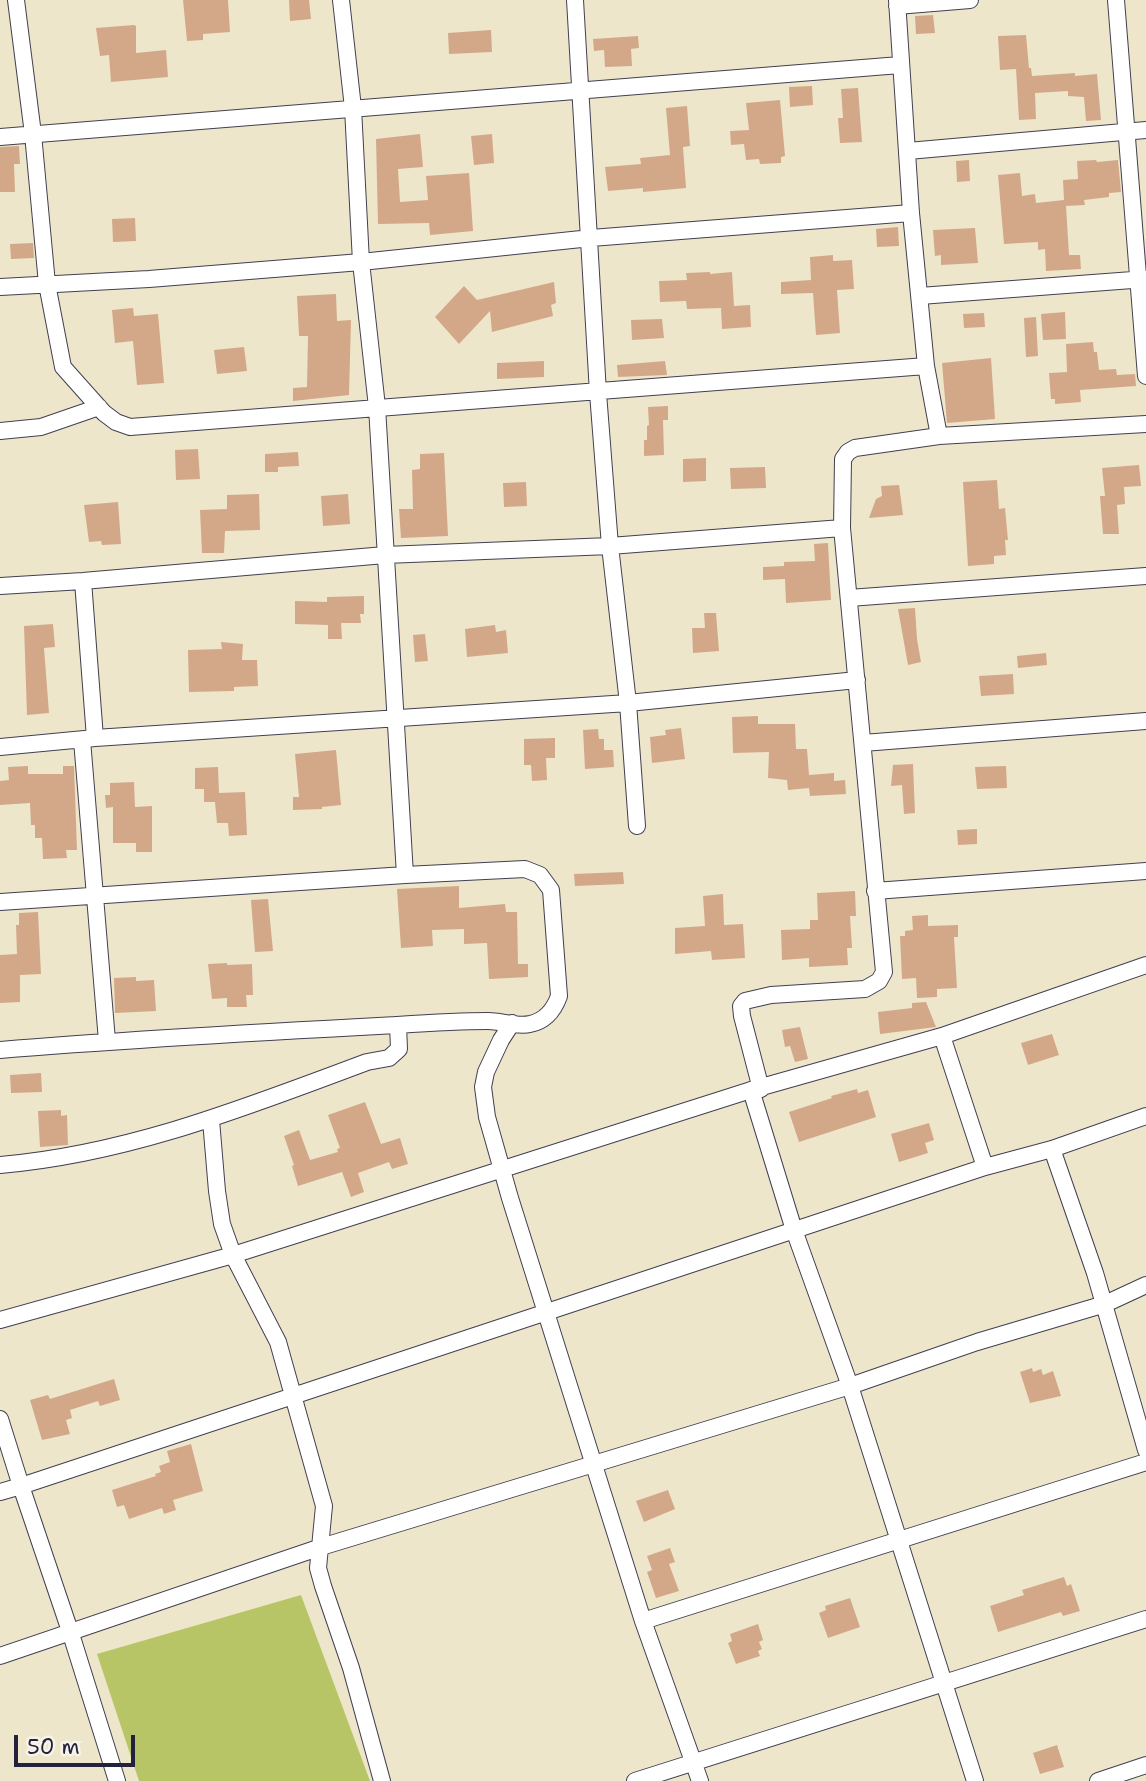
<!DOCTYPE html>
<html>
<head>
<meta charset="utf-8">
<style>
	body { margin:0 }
	#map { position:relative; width:1146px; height:1781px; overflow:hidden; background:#eee6cb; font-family:"Shantell Sans",sans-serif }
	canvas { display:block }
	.scale { position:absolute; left:14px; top:1735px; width:121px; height:32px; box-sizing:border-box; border:4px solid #22223b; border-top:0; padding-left:9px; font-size:21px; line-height:24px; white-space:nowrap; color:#22223b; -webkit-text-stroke:5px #f7f3e8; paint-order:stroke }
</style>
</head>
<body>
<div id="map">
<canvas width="1146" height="1781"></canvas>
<div class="scale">50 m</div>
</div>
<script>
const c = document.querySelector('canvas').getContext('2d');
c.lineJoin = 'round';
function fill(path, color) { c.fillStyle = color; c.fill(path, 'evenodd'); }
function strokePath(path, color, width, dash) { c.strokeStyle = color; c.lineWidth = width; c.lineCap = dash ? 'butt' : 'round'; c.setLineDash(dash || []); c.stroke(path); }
fill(new Path2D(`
	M301 1595 370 1781H139L97 1654Z`), '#b8c567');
fill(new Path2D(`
	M183 0H228L230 32 203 34V40L187 41Z
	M289 0H309L311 19 290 21Z
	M933 15 935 33 916 34 915 16Z
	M134 25 136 26V53L166 50 168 77 111 82 109 55 100 56 96 28Z
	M491 30 492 52 449 54 448 33Z
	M1026 35 1029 68H1031L1032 76 1075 73V76L1097 74 1101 120 1086 121 1084 97 1068 96V91L1035 93 1036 119 1019 120 1016 69 1000 70 998 36Z
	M638 36 639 48 631 49 632 66 605 67 604 50 594 51 593 39Z
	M812 86 813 105 790 107 789 87Z
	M858 88 862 142 840 143 838 118H843L841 89Z
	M780 100 785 156 781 157V163L760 164 759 159 746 160 744 144 731 145 730 131 749 130 746 103Z
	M687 106 690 146 683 147 686 188 643 192V188L608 191 605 167 641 164 640 158 670 155 666 108Z
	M420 134 423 167 398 169 400 202 428 200 426 176 469 173 473 231 430 235 429 223 378 224 376 139Z
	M492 134 494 163 474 165 471 136Z
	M19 146 20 164H14L15 192H0V147Z
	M969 160 970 181 957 182 956 161Z
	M1096 160 1097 162 1118 160 1121 192 1109 193V197L1084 200 1085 205 1066 206 1069 255H1080L1081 269 1046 271 1045 249 1038 250V242L1004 244 998 175 1020 173 1022 196 1035 194 1036 203 1064 200 1063 180 1078 179 1077 161Z
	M135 218 136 241 113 242 112 219Z
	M898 227 899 246 877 247 876 229Z
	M975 228 978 263 941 265V255L935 256 933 230Z
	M33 243 34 258 11 259 10 244Z
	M833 255V261L852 260 854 289 837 290 840 333 816 335 813 293 781 294V282L811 280 810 257Z
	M710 272V274L732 272 734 306 750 305 751 327 722 329 721 308 687 309 686 301 660 302 659 281 687 280 686 273Z
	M554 282 556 303 551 305 553 316 492 332 490 311 459 344 435 317 464 286 477 300Z
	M336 294 337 321 351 320 349 395 293 401V388L307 387 308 336H299L297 296Z
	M133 308 134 316 158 314 164 383 137 385 133 341 115 343 112 310Z
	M1065 312 1066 339 1043 340 1041 314Z
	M984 313 985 327 964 328 963 314Z
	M1036 317 1038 356 1026 357 1024 318Z
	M662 319 664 338 632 340 631 320Z
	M1093 342 1094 352H1097L1099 370 1116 369 1117 375 1135 374 1136 386 1080 390 1081 402 1055 404V399H1051L1049 373 1067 372 1066 344Z
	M244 347 247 371 217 374 214 350Z
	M991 358 995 419 947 423 942 363Z
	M544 361V377L497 379V363Z
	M665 361 667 375 618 377 617 365Z
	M668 406V420H663L664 455 644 456V440H647V426L649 425 648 407Z
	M198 449 200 479 176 480 175 450Z
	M298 452 299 466 278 467V472H265V454Z
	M444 453 448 536 401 538 399 509H413L412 470 420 469V454Z
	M706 458V481L683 482V459Z
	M1139 465 1141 486 1124 487 1125 504 1117 505 1119 534H1103L1100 496H1105L1102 468Z
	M765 467 766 488 731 489 730 468Z
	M997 480 999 509 1005 508 1008 540H1005L1006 555 994 556V564L968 566 963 482Z
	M526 482 527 506 504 507 503 483Z
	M899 485 903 515 869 518 876 499 882 496 881 486Z
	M259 494 260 530 225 531 224 553H202L200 510 227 509V495Z
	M348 494 350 524 323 526 321 496Z
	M118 502 121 544 102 545 101 541 89 542 84 505Z
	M828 543 831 600 786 603 785 579 763 580V567L784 566V562L815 561 814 544Z
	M364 596V614H360L361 623H341L342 639H328V625L295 624V601L327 602V597Z
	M915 608 917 639 921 662 908 665 898 609Z
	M704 613H716L719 651 693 653 692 628H705Z
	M53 624 55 647 44 648 49 713 27 715 24 626Z
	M495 625 496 632 506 630 508 653 467 657 465 629Z
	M425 634 428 661 415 662 413 635Z
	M221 642 243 644 242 660H257L258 686 234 687V691L189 692 188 650 222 649Z
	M1046 653 1047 665 1018 668 1017 656Z
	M1013 674 1014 694 981 696 979 676Z
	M758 716V724H795L796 749H807L809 775 834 773V781L845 780 846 794 810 796 809 788 788 790 787 780 768 778 769 752 733 753 732 717Z
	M681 728 685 759 652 763 650 737 666 735 665 730Z
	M598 729 599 739H604V750H613L614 767 585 769 583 730Z
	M555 738V758H546L547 780 532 781 531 765H524V739Z
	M336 750 341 805 322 807V809L293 810V797H299L295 754Z
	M913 764 915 813 904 814 902 785 891 786 893 765Z
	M28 766V774H63V766H74L77 850H66L67 858 43 859 42 838H35V825H31L30 803 0 805V781L9 780 8 767Z
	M1006 766 1007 788 977 789 975 767Z
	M218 767 219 793 245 792 247 835 229 836 228 823H217L215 802H204V789H195V768Z
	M134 782 135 807 152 806V852H136V843H113V807L106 808 105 795H110V783Z
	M977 829V844L958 845 957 830Z
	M623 872 624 884 575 886 574 874Z
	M459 886V908L505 904 506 912H517L518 964H528V977L489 979 487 943 464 944V929L432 930 433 946 401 948 397 889Z
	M855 891 856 916H850L852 948H847L848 965 809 967V958L782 960 781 930 810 929V920H818L817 893Z
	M723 894 724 925 743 924 745 958 712 960 711 951 675 954V928L705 926 703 896Z
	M268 899 273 951 255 952 251 900Z
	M38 912 41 974 20 975V1002L0 1003V955L17 954 16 925H19V913Z
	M928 915V926L958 925V937H954L957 988 937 989V997L917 998 916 978 902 979 900 936H905V931L913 930 912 916Z
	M227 963V965L252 964 253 995H246L247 1007H227V998L212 999 208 964Z
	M136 977V981L154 980 156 1011 115 1013 114 978Z
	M926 1002 936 1027 880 1034 878 1012 912 1008V1003Z
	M800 1027 808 1059 795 1062 790 1046 785 1047 782 1030Z
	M1052 1034 1059 1055 1028 1065 1021 1043Z
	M41 1073 42 1092 11 1093 10 1075Z
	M857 1089 858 1093 868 1090 876 1117 799 1142 789 1112 832 1098 831 1096Z
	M365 1102 381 1144 400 1138 408 1164 392 1169 389 1162 358 1173 364 1192 351 1197 342 1172 298 1186 292 1166 294 1165 284 1136 299 1130 310 1160 338 1152 337 1149 340 1148 328 1115Z
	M61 1110V1116L67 1115 68 1145 40 1147 38 1111Z
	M929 1123 934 1140 925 1143 928 1153 899 1162 891 1134Z
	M1032 1368 1033 1372 1041 1369 1043 1375 1053 1371 1061 1396 1030 1403 1020 1372Z
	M114 1379 120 1400 100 1406 98 1401 70 1410 72 1418 66 1420 70 1434 42 1440 30 1400 48 1395 50 1399Z
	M191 1444 203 1491 173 1500 176 1510 164 1514 162 1508 129 1519 124 1505 117 1507 112 1490 156 1476 155 1474 161 1472 159 1466 170 1462 167 1451Z
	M668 1490 675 1509 644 1522 636 1501Z
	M670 1548 675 1562 669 1564 679 1591 656 1598 647 1572 652 1570 647 1556Z
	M1064 1577 1067 1586 1071 1584 1080 1611 1063 1616 1061 1612 998 1632 990 1606 1024 1595 1022 1590Z
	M850 1598 860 1627 828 1638 819 1613 826 1610 825 1606Z
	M758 1624 763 1640 759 1642 762 1649 758 1651 760 1656 736 1664 728 1643 732 1641 730 1634Z
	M1057 1745 1064 1767 1040 1774 1033 1753Z`), '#d3a889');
const minor = new Path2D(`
	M16 0 33 134 47 284 63 367 104 413 116 422 130 427 926 366
	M341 0 353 108 361 262 377 407 405 875
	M575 0 598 393 610 546 628 703 637 826
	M897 0 911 213 926 366 939 436
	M1116 0 1146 376
	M897 6 970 0
	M0 137 900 65
	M908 151 1146 130
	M0 287 149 279 361 262 591 238 911 213
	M920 296 1146 279
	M0 431 41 427 99 407
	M83 581 95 738
	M0 586 83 581 385 555 610 546 842 528
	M849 598 1146 576
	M82 740 107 1041
	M863 743 1146 721
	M0 747 95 738 628 703 857 680
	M875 891 1146 871
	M0 902 405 875 525 869 540 875 551 890 559 996C554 1010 545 1021 530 1024 517 1027 501 1021 488 1021 458 1021 427 1023 397 1025 265 1032 132 1039 0 1050
	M512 1023 501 1040 486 1072 483 1087 487 1117 510 1198 643 1621 700 1781
	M942 1036 985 1167
	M761 1089 742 1016 741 1006 745 1001 771 995 865 989 879 981 884 972 842 528 843 459 848 452 855 448 939 436 1146 424
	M751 1090 794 1230 850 1386 975 1781
	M211 1120 217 1191 222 1224 233 1255 278 1342 324 1506 318 1568 323 1586 351 1668 382 1781
	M1052 1149 1095 1273 1146 1450
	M0 1165C129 1154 246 1107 367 1062L389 1058 399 1049 398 1025
	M0 1320 233 1255 751 1090 942 1036 1146 965
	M0 1419 21 1486 0 1492
	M643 1621 1146 1462
	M0 1656 321 1547 850 1386 977 1342 1105 1304 1146 1285
	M117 1781 71 1634 21 1486 985 1167 1052 1149 1146 1116
	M635 1781 1146 1619
	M1098 1781 1146 1765`);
strokePath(minor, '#413f51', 18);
strokePath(minor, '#fff', 16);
</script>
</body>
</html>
